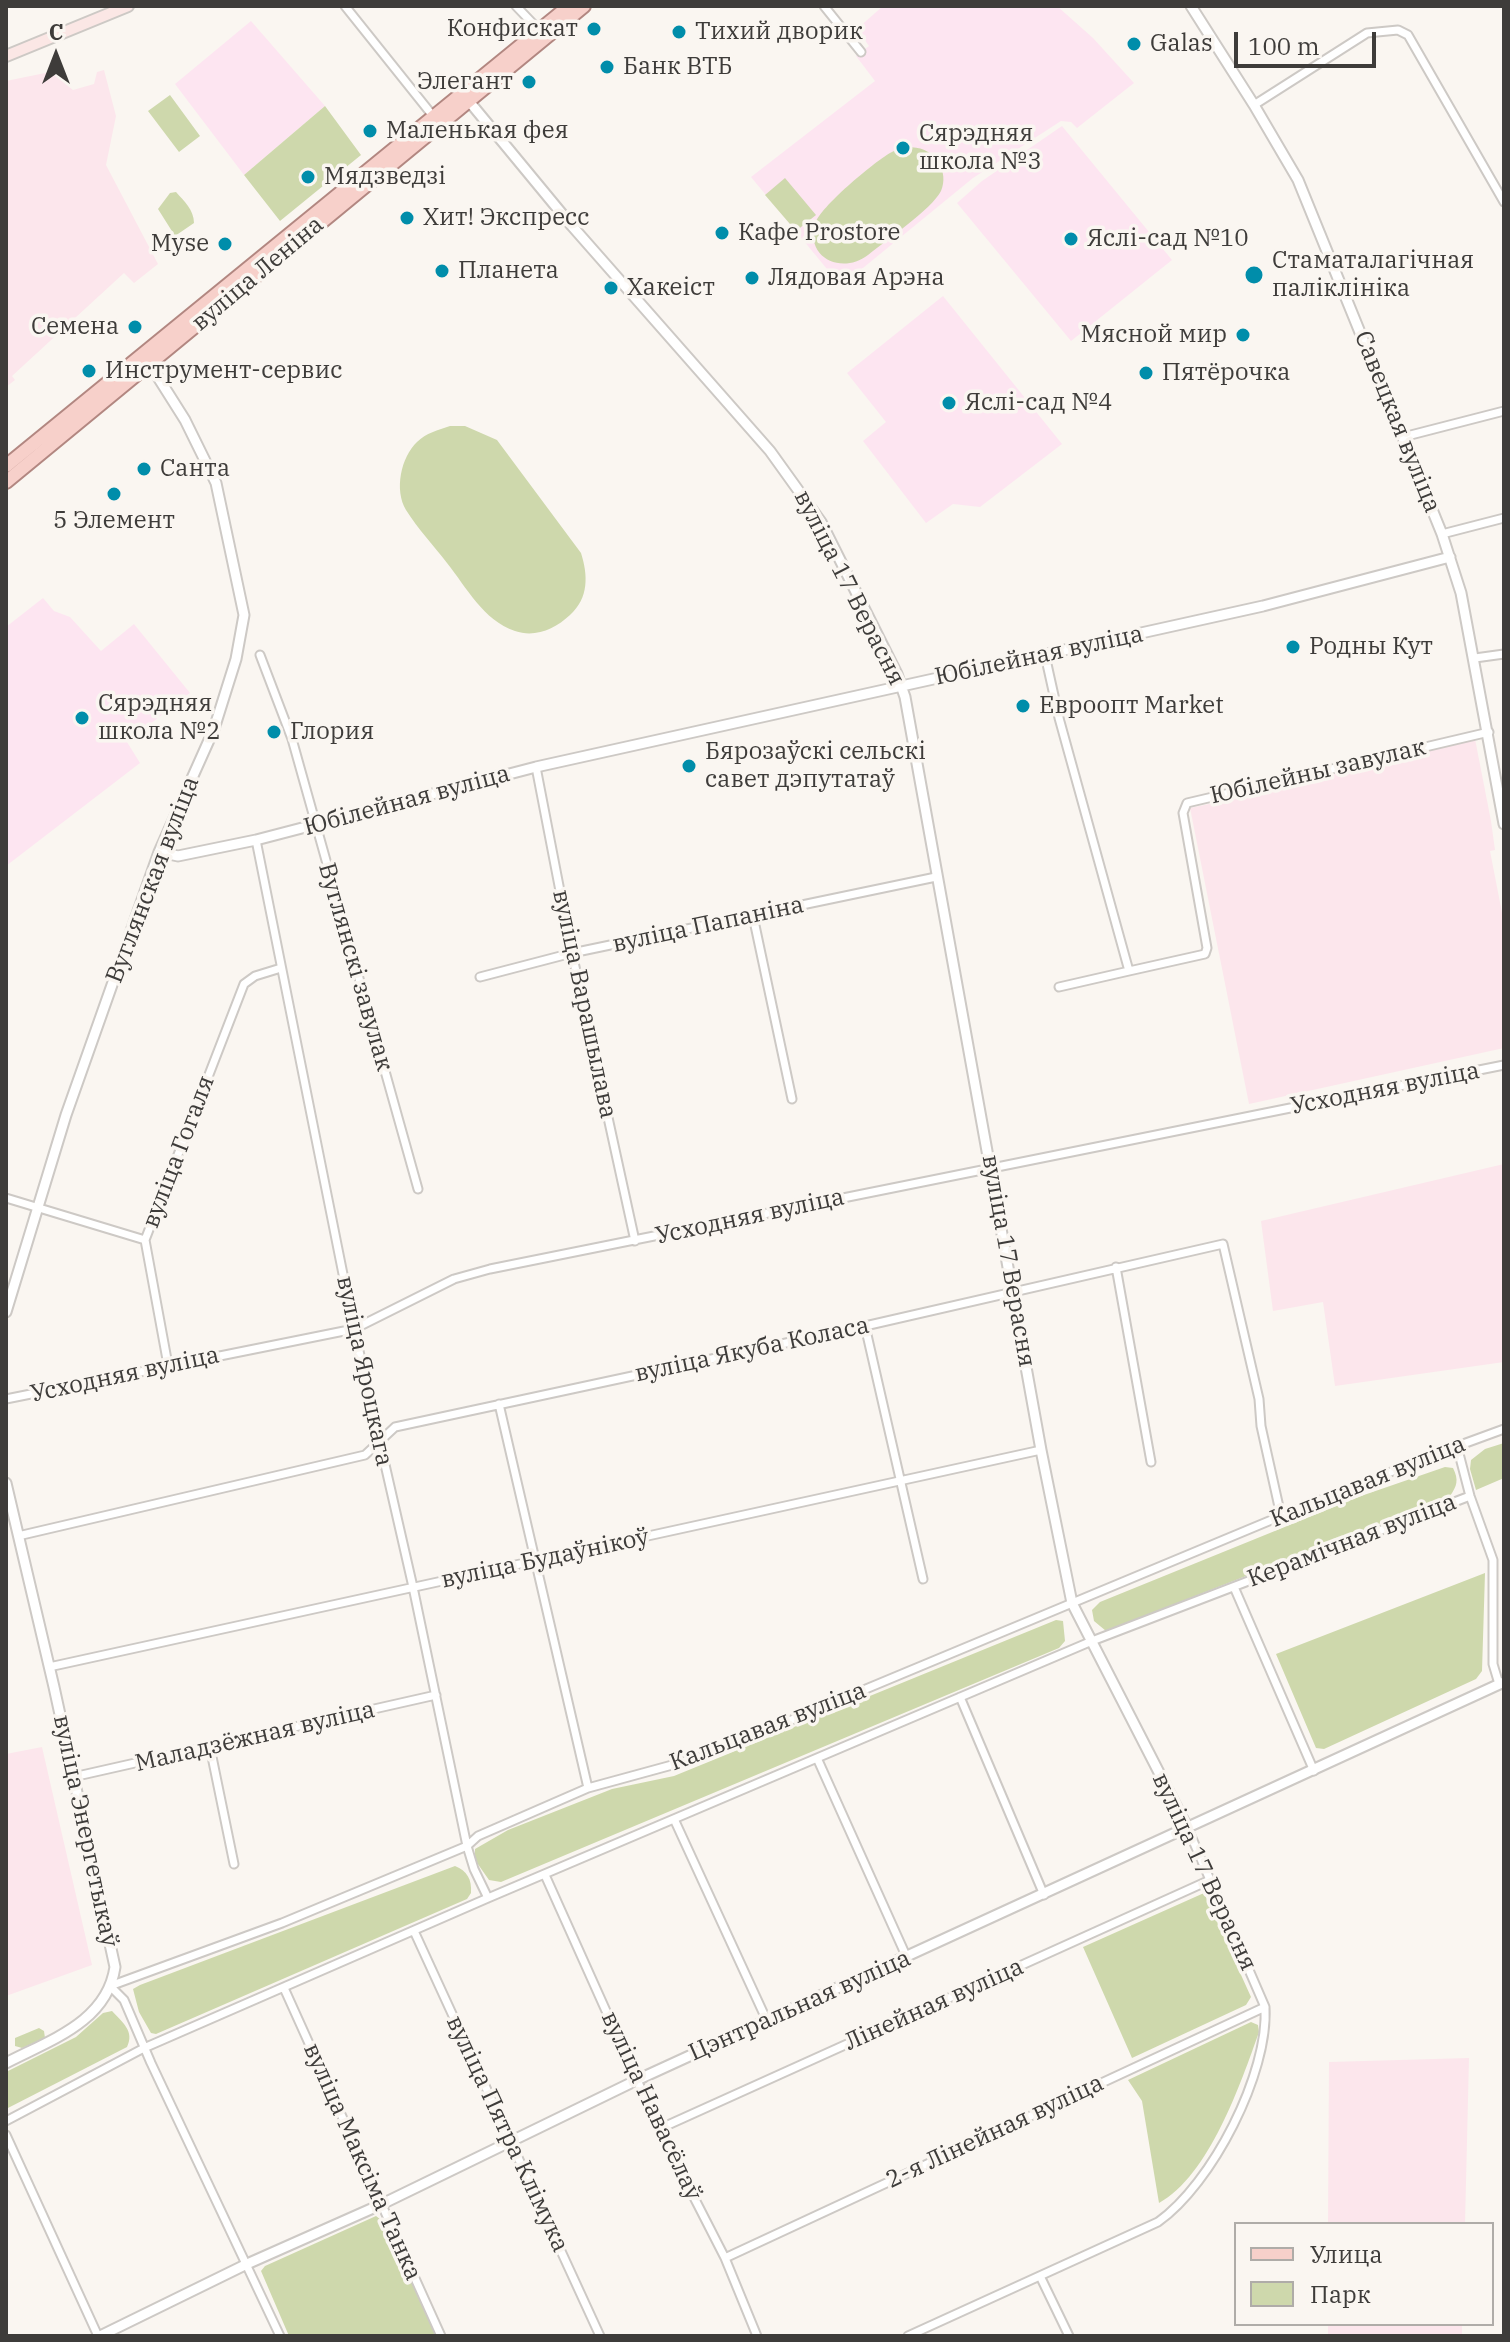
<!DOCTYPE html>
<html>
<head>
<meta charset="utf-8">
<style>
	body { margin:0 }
	#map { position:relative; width:1510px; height:2342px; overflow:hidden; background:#faf6f1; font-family:"IBM Plex Serif",serif }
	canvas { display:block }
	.frame { position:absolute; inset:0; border:8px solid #3e3c3a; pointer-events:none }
	.legend { position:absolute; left:1234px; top:2222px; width:260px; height:104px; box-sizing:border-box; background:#faf6f1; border:2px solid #afaca8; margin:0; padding:10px 14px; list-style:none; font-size:24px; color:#3e3c3a }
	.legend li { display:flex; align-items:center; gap:16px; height:40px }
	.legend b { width:40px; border:2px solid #afaca8 }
	.north { position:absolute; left:16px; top:16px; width:80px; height:80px; -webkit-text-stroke:6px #faf6f1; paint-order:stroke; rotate:0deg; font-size:22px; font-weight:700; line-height:32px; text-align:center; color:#3e3c3a }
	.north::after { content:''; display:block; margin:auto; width:28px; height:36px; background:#3e3c3a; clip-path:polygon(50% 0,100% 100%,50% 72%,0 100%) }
	.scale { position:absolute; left:1234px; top:32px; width:142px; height:36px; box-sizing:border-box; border:4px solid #3e3c3a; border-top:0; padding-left:10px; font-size:24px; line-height:28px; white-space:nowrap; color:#3e3c3a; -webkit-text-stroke:6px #faf6f1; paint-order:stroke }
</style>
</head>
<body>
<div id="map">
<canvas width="1510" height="2342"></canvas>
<div class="frame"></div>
<ul class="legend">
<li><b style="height:10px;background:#f7d0ca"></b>Улица</li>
<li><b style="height:22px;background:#ced8ac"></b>Парк</li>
</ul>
<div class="north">С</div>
<div class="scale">100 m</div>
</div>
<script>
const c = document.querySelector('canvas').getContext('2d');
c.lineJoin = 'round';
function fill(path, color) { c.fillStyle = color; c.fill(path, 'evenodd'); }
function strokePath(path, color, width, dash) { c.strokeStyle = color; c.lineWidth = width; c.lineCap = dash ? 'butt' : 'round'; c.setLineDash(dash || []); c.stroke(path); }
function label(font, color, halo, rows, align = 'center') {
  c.font = font + ' "IBM Plex Serif",serif'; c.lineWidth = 7; c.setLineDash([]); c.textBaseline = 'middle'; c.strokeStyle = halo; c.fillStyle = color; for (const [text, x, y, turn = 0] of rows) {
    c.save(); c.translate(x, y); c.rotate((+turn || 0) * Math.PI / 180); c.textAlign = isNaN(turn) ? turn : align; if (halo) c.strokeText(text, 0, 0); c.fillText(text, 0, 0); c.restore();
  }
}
fill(new Path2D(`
	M104 70 116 116 106 165 158 264 134 283 124 273 12 376 15 380 6 387V81L50 72 73 90 94 84 97 72Z
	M1475 739 1491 821 1495 850 1490 851 1504 923V1048L1249 1104 1190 808 1271 791 1270 786Z
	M1504 1164V1362L1335 1386 1323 1302 1273 1311 1261 1221Z
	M42 1747 92 1965 6 1996V1754Z
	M1469 2058 1465 2224H1328L1329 2062Z
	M1328 2324H1462V2336H1328Z`), '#fce6ec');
fill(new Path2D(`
	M883 6H1057L1093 38 1134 83 1077 128 1071 122 1061 121 973 178 841 286 751 177 875 81 856 56 869 46 857 29Z
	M251 21 325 106 244 175 175 84Z
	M1062 126 1172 260 1071 341 957 203 982 181Z
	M943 296 1062 444 980 507 953 504 926 523 863 441 886 422 847 373Z
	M43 598 54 611 70 617 101 651 134 624 190 693 127 742 140 763 6 866V627Z`), '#fde5f1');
fill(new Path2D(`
	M170 95 200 136 179 152 148 111Z
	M325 106 361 155 280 221 244 175Z
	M907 147C920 147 930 150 938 162 944 171 945 181 941 191 932 209 885 241 868 255 842 275 805 258 815 224 820 207 873 163 890 153 895 150 901 149 907 147Z
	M785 178 816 215 796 231 765 195Z
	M176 192C184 201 194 210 194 223L175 236 158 209 170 193Z
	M450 426H465L497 440 581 553C588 575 589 598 570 615 555 629 535 638 515 631 483 620 467 588 447 563 434 546 418 529 406 510 394 490 401 457 417 442 426 433 438 430 450 426Z
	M1504 1443V1478L1476 1490 1470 1469 1471 1460 1485 1449Z
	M1445 1467 1453 1468C1459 1480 1457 1486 1450 1496L1106 1631 1094 1621 1092 1610 1100 1602 1361 1496Z
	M1485 1573 1482 1671 1476 1679 1324 1749 1316 1748 1276 1654Z
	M1056 1620 1063 1621 1065 1641 1059 1648 501 1882 489 1880 475 1860V1849L508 1830 612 1789 674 1776Z
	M455 1866C467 1871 472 1879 471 1893L467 1899 156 2034 151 2033 139 2012 133 1989 140 1985Z
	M1204 1893 1251 1997 1246 2005 1132 2058 1083 1947Z
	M112 2011C122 2022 135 2031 127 2047L6 2109V2072L76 2037 103 2013Z
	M1251 2022 1258 2025 1259 2032C1241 2083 1209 2176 1159 2203L1142 2101 1128 2080Z
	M39 2028 44 2031 45 2038 22 2048 15 2046V2038Z
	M376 2216 385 2223 437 2336H289L261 2271 265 2266Z`), '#ced8ac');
const minor = new Path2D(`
	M345 6 433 116
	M516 6 539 30
	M824 6 861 52
	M1254 105 1367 33 1398 30 1408 35 1504 202
	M1403 437 1504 411
	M1442 534 1504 518
	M260 655 292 739 418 1189
	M1045 655 1059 718 1129 971 1059 987
	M1475 658 1504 654
	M536 767 572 953 635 1241
	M256 840 354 1329 413 1587 467 1846 474 1869 488 1898
	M753 916 792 1099
	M1129 971 1205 954 1207 948 1183 813 1187 803 1489 732
	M480 977 572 953 936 877
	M6 1198 145 1240
	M1116 1267 1151 1462
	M865 1326 923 1579
	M168 1365 145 1240 244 984 255 976 281 968
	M6 1399 354 1329 454 1279 490 1269 1504 1065
	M499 1404 588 1788
	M1457 1446 1470 1496 1493 1560V1664L1499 1684
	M18 1536 365 1455 395 1427 865 1326 1223 1244 1259 1399 1261 1426 1281 1516
	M1234 1587 1314 1771
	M49 1667 1041 1450
	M960 1697 1044 1895
	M210 1747 234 1864
	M817 1758 907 1958
	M73 1777 436 1695
	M674 1819 767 2021
	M545 1875 659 2129 725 2258 757 2336
	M414 1931 600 2336
	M284 1988 441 2336
	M6 2121 144 2048 488 1898 1092 1641 1470 1496
	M659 2129 1210 1880
	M6 2135 98 2336
	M725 2258 1265 2007
	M1040 2276 1069 2336
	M280 2336 151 2063 124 2000 110 1986 282 1923 467 1846 478 1836 588 1788 705 1756 1281 1516 1433 1455 1504 1429
	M908 2336 1158 2222C1212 2184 1269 2073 1265 2007L1188 1829`);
const tertiary = new Path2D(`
	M1191 6 1254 105 1298 180 1442 534 1461 593 1504 824
	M468 100 572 226 770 451 821 522 897 674 905 697 1041 1450 1072 1603 1188 1829
	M159 852 178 856 256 840 536 767 1263 606 1450 557
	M6 1312 66 1115 159 852 214 729 236 659 244 615 216 483 185 420 149 363
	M6 1483 54 1687 115 1967C107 2022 50 2040 6 2063
	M100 2336 247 2264 380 2205 637 2080 1504 1682`);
const secondary = new Path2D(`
	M6 56 128 6`);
const primary = new Path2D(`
	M6 466 569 6
	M6 482 584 6`);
strokePath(minor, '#cdc9c5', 11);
strokePath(tertiary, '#cdc9c5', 13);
strokePath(secondary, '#cdc9c5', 14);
strokePath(primary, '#b28781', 16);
strokePath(minor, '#fff', 7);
strokePath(tertiary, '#fff', 9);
strokePath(secondary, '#fbe7e5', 10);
strokePath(primary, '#f7d0ca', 12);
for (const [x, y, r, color] of [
	[594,29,8,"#008daa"],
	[679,32,8,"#008daa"],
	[1134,44,8,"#008daa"],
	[607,67,8,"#008daa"],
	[529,82,8,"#008daa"],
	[370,131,8,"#008daa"],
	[903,148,8,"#008daa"],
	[308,177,8,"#008daa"],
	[407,218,8,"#008daa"],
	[722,233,8,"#008daa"],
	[1071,239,8,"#008daa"],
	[225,244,8,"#008daa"],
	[442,271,8,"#008daa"],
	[1254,275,10,"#008daa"],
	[752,278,8,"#008daa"],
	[611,288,8,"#008daa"],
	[135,327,8,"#008daa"],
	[1243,335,8,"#008daa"],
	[89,371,8,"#008daa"],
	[1146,373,8,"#008daa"],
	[949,403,8,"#008daa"],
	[144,469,8,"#008daa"],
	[114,494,8,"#008daa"],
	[1293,647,8,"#008daa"],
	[1023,706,8,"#008daa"],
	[82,718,8,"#008daa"],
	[274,732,8,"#008daa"],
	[689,766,8,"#008daa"]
]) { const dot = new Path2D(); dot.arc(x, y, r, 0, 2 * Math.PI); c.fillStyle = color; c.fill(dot); strokePath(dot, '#faf6f1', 3); }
label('24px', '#3e3c3a', '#faf6f1', [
	["Конфискат",578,29,"right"],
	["Тихий дворик",695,32],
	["Galas",1150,44],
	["Банк ВТБ",623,67],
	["Элегант",513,82,"right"],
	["Маленькая фея",386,131],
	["Сярэдняя",919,134],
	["школа №3",919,162],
	["Мядзведзі",324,177],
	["Хит! Экспресс",423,218],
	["Кафе Prostore",738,233],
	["Яслі-сад №10",1087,239],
	["Myse",209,244,"right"],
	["Стаматалагічная",1272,261],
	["паліклініка",1272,289],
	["Планета",458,271],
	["Лядовая Арэна",768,278],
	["Хакеіст",627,288],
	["Семена",119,327,"right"],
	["Мясной мир",1227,335,"right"],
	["Инструмент-сервис",105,371],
	["Пятёрочка",1162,373],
	["Яслі-сад №4",965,403],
	["Санта",160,469],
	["5 Элемент",114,521,"center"],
	["Родны Кут",1309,647],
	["Сярэдняя",98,704],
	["школа №2",98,732],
	["Евроопт Market",1039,706],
	["Глория",290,732],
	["Бярозаўскі сельскі",705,752],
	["савет дэпутатаў",705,780]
], 'left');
label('24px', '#3e3c3a', '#faf6f1', [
	["вуліца Леніна",258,274,-40],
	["Савецкая вуліца",1397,422,68],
	["вуліца 17 Верасня",849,588,63],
	["Юбілейная вуліца",1039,656,-12],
	["Юбілейны завулак",1318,772,-13],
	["Юбілейная вуліца",407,801,-15],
	["Вуглянская вуліца",153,880,-69],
	["вуліца Папаніна",708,925,-12],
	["Вуглянскі завулак",355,967,74],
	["вуліца Варашылава",584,1004,78],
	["Усходняя вуліца",1385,1089,-11],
	["вуліца Гогаля",179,1152,-69],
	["Усходняя вуліца",750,1217,-12],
	["вуліца 17 Верасня",1008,1261,80],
	["вуліца Якуба Коласа",752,1350,-12],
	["вуліца Яроцкага",364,1371,78],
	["Усходняя вуліца",125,1375,-12],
	["Кальцавая вуліца",1368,1482,-22],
	["Керамічная вуліца",1352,1541,-21],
	["вуліца Будаўнікоў",545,1559,-12],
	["Кальцавая вуліца",768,1727,-21],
	["Маладзёжная вуліца",255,1737,-13],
	["вуліца Энергетыкаў",85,1831,78],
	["вуліца 17 Верасня",1204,1872,65],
	["Лінейная вуліца",934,2005,-24],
	["Цэнтральная вуліца",800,2006,-24],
	["вуліца Навасёлаў",651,2106,65],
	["2-я Лінейная вуліца",995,2132,-25],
	["вуліца Пятра Клімука",507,2134,65],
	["вуліца Максіма Танка",362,2162,66]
]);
</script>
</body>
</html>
